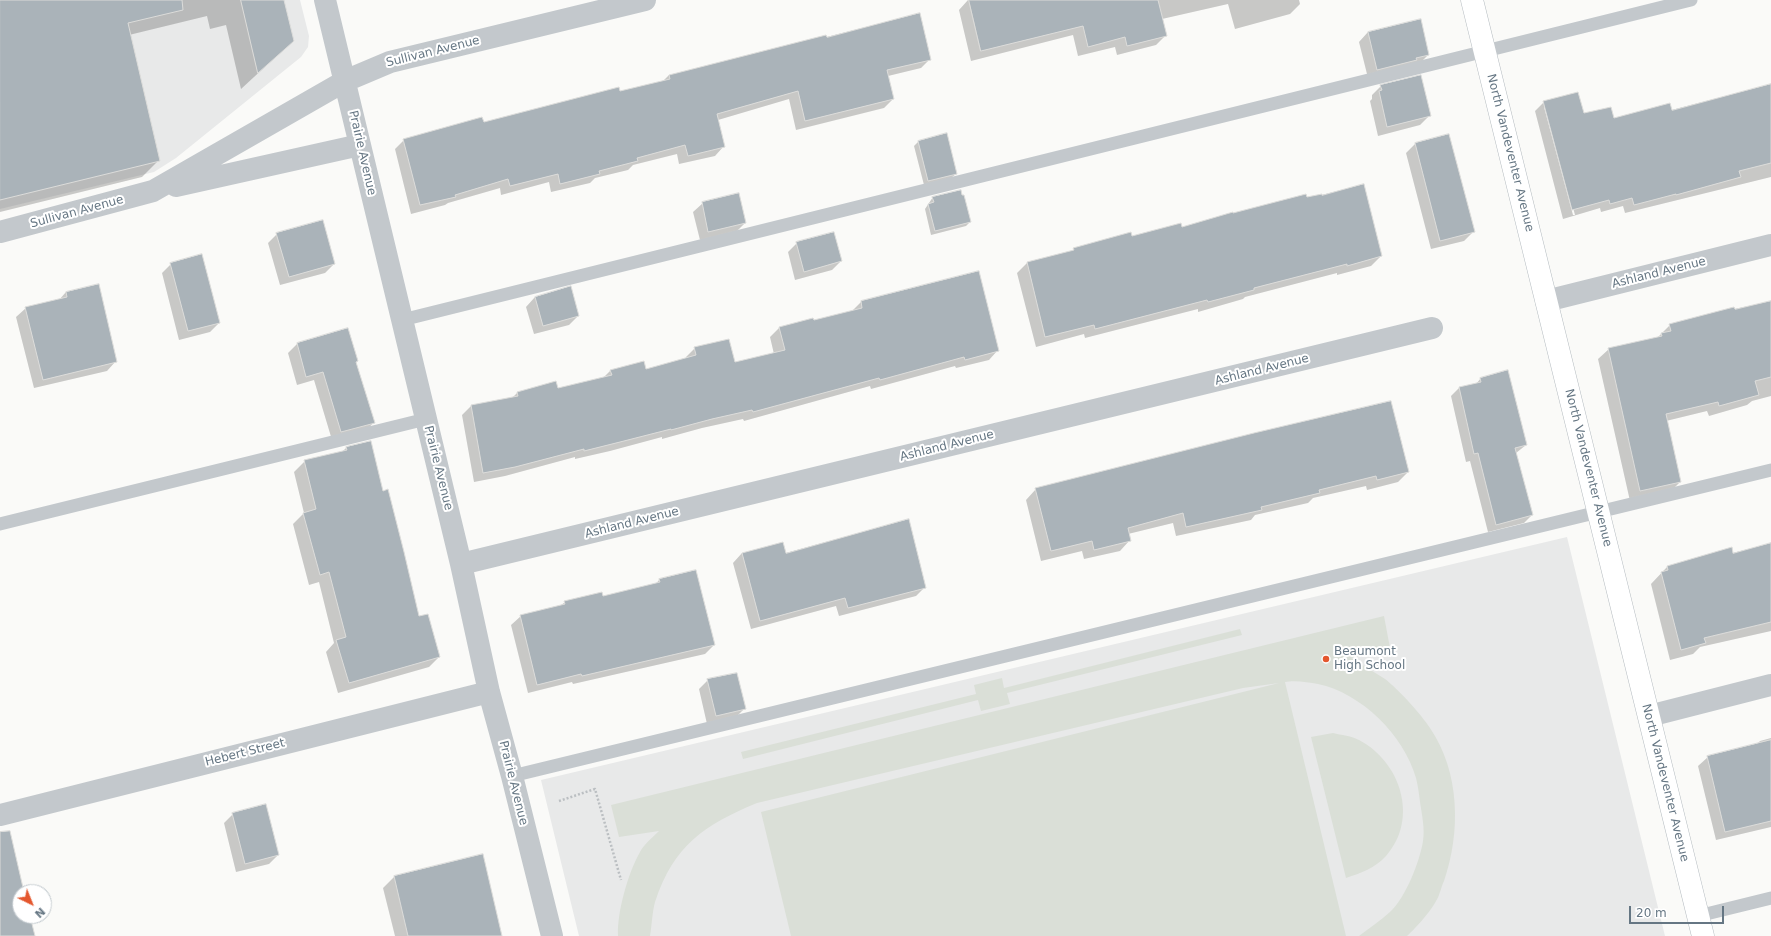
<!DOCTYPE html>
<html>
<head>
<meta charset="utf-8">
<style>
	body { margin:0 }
	#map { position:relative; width:1771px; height:936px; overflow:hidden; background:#fafaf8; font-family:"DejaVu Sans",sans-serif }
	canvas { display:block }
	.north { position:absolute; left:12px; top:884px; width:40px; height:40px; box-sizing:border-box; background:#fff; border:1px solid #c1c8cd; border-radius:50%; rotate:137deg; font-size:11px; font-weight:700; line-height:16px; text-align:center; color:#657683 }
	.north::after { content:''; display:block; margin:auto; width:14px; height:18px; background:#e4572e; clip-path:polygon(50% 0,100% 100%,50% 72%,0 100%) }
	.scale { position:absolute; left:1629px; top:906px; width:95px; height:18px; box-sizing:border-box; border:2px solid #657683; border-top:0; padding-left:5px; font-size:12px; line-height:14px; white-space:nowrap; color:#657683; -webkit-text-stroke:3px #fff; paint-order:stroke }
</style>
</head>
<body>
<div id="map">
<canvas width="1771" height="936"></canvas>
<div class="north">N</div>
<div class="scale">20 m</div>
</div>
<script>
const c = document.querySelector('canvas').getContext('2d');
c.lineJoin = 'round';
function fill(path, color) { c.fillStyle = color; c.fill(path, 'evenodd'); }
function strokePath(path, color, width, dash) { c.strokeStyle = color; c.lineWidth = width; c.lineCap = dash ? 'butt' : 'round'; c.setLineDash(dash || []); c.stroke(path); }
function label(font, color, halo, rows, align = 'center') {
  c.font = font + ' "DejaVu Sans",sans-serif'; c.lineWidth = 4; c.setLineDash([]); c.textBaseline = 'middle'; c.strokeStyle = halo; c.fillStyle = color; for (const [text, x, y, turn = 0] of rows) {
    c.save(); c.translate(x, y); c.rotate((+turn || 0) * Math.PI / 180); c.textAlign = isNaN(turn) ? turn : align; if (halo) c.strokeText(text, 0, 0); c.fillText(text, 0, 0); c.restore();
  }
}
fill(new Path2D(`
	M0 0H300L309 36 308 47 301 57 176 158 154 172 0 209Z
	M1567 537 1665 936H579L541 780Z`), '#e8e9e9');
fill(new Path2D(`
	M1384 616 1390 648 1351 658C1362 665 1374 672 1385 679 1398 689 1421 714 1430 728 1460 772 1461 832 1444 881 1441 887 1440 895 1436 901 1431 911 1416 928 1407 936H1359C1369 928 1380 921 1390 912 1405 899 1420 861 1423 841 1425 829 1422 815 1420 802 1419 794 1418 786 1416 778 1404 735 1361 693 1318 684 1308 682 1294 680 1285 682L1346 936H791L761 812 1279 683 1243 688 757 803C704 825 674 845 655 902 652 913 652 925 650 936H618C617 912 628 873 640 852 644 844 653 837 659 831L619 837 611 805Z
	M1240 629 1242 635 1007 693 1010 704 981 711 978 700 743 759 741 752 976 694 974 685 1002 678 1004 688Z
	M1333 733C1341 735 1352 736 1359 740 1401 762 1419 819 1386 856 1375 868 1361 873 1346 878L1311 737Z`), '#dadfd7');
fill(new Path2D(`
	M0 0H283L293 41 241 89 226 25 210 29 207 16 129 35 159 160 142 177 0 212Z
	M968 0H1299L1300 4 1290 14 1235 29 1228 4 1162 19 1166 35 1156 45 1117 55 1115 47 1078 56 1073 35 971 61 959 10Z
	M1368 32 1428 55 1419 64 1368 78 1359 42Z
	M826 38 930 59 921 68 888 76 893 99 884 108 796 130 789 99 718 120 724 146 715 156 679 164 677 154 633 165 628 170 595 178 590 183 551 192 549 182 501 195 500 188 448 203 445 205 411 214 395 149 404 140 620 92 663 81 669 75Z
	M1771 85V177L1625 213 1623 206 1601 212 1600 208 1563 219 1535 111 1544 102 1584 115 1613 119 1671 111ZM1544 107H1546L1575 215H1573Z
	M1381 86 1429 116 1420 125 1378 136 1370 101 1372 99V95Z
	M1449 136 1473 232 1464 241 1431 249 1406 153 1415 144Z
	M918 142 956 174 951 178 924 185 914 146Z
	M933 197 970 222 966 226 931 235 925 209Z
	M1307 199 1381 256 1371 266 1337 275V273L1245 297 1243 299 1198 312V309L1085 338 1084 334 1036 347 1017 273 1027 263 1071 252 1074 249 1181 228 1232 214Z
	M703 203 745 223 736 232 700 240 693 212Z
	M277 234 334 264 325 273 280 285 268 243Z
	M797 243 841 261 832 270 795 280 788 252Z
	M171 264 219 323 210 332 179 340 162 273Z
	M66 292 116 361 107 371 34 388 16 317 26 308 59 300Z
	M535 297 578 316 569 325 534 334 526 307Z
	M861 302 998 350 989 360 956 368 955 366 871 389 870 386 744 421 743 419 702 428 662 439V437L610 451 575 459V457L505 476 474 482 462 415 471 406 511 399 517 393 557 389 603 378 611 370H645L686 359V357L695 348 734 363 774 354 770 337 779 328 813 319V322L852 311Z
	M1771 302V396L1752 401 1747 405 1709 416 1707 411 1666 421 1680 482 1670 492 1630 501 1598 359 1609 349 1657 338 1670 325Z
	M297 344 357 361 355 363 374 422 365 432 332 440 314 380 297 385 288 353Z
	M1481 378 1526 445 1516 453 1532 515 1524 523 1488 532 1470 461 1466 462 1451 396 1459 388 1476 384Z
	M370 442 382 492 418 617 439 657 429 667 338 693 326 652 334 643 319 582 309 585 293 524 304 513 294 472 305 461 342 452 346 448Z
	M1408 472 1398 482 1367 490 1366 486 1313 498 1308 503 1255 515 1251 520 1176 536 1173 523 1128 534 1130 540 1120 551 1084 559 1082 551 1041 561 1026 500 1036 489Z
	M1771 544V632V631L1700 647 1693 654 1670 660 1651 584 1667 567 1732 554Z
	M742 553 785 554 925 587 916 596 839 616 836 606 751 629 733 563Z
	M659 580 714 645 705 654 573 684 572 682 528 693 511 625 521 616 560 606 565 602 602 598 655 585Z
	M708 680 745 708 736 717 707 724 699 689Z
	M1771 738V827L1716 840 1698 766 1708 757 1756 745 1760 741Z
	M233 814 278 855 269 864 236 872 224 823Z
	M482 855 501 936H395L383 888 394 877Z`), '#0003');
const building = new Path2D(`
	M0 0H182L183 10 128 23 160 161 0 200Z
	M241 0H284L294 41 258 73Z
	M969 0H1158L1167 36 1127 46 1125 37 1088 47 1083 26 981 51Z
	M920 13 931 60 887 70 894 99 805 121 798 91 717 114 725 147 688 156 685 145 637 158 638 161 599 171 600 174 560 184 558 174 510 186 508 179 455 195 456 197 420 205 403 139 482 117 484 122 619 87 620 91 670 79 669 75 826 35 827 37Z
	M1421 19 1429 55 1416 58 1417 60 1377 70 1368 32Z
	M1421 75 1431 116 1387 127 1379 91 1382 90 1380 85Z
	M1771 84V163L1739 171 1741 177 1676 195V194L1634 205 1632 198 1610 204 1609 200 1572 210 1543 101 1578 92 1584 113 1611 107 1614 118 1670 103 1672 110Z
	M947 133 957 174 928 181 918 141Z
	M1449 134 1475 232 1440 241 1415 143Z
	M1364 184 1382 256 1347 266V264L1254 288V290L1208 302 1207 300 1095 329 1094 325 1045 337 1027 262 1074 250 1073 248 1131 232 1132 236 1181 223 1182 227 1233 212V213L1306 194 1307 197 1322 194V195Z
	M961 190 962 195H964L971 222 935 231 928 204 934 202 932 197Z
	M739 193 746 223 708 232 702 202Z
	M323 220 335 264 289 277 276 233Z
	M834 232 842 261 804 272 796 242Z
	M202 254 220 323 188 331 170 263Z
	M979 271 999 351 965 360 964 357 880 380 879 378 753 412 752 410 712 419 671 430V429L620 442 584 451V449L515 467 483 473 471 405 518 396 517 392 556 381 558 388 612 375 610 370 644 361 646 369 696 355 694 347 729 339 735 362 785 350 779 327 813 318 814 320 862 308 861 301Z
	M99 284 117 362 43 380 25 307 67 297 66 292Z
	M571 286 579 316 543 326 535 297Z
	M1771 301V377L1755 381 1759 395 1719 406 1718 402 1666 414 1681 482 1640 491 1608 348 1662 336 1661 333 1671 331 1669 324 1734 307 1735 309Z
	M348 328 358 361 356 362 375 423 341 432 323 372 306 377 297 343Z
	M1508 370 1527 445 1515 448 1533 515 1496 525 1478 453 1474 454 1459 387 1481 382 1480 378Z
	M1391 401 1409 472 1377 480 1376 476 1319 490 1320 493 1261 507 1262 510 1186 527 1183 513 1128 528 1131 541 1094 550 1092 541 1051 551 1035 488 1254 433Z
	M371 441 383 491 388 489 404 552 419 616 428 614 440 657 349 683 336 640 346 637 329 572 320 575 303 513 316 509 304 460 347 450 346 447Z
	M909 519 926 588 848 608 845 598 760 621 742 553 783 542 786 553Z
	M1771 543V622L1704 638 1706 643 1681 650 1661 572 1668 570 1667 566 1732 547 1733 553Z
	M696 570 715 645 582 676 581 674 537 685 520 615 565 604 564 601 602 592 603 596 660 582 659 579Z
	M737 673 746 709 716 716 707 679Z
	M1771 740V821L1725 832 1707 756Z
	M266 804 279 855 245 864 232 813Z
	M10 831 24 892H20V916H30L35 936H0V832Z
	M483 854 502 936H408L394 876Z`);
fill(building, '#aab3b9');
strokePath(building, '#dcdcda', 1);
const secondary = new Path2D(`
	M1472 0 1703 936`);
strokePath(secondary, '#b3babf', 23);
strokePath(new Path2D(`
	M559 801 595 789 621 880`), '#bbbfc2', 2.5, [2, 2]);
strokePath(new Path2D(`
	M402 320 1691 0
	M0 524 426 419
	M512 776 1771 470
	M1698 916 1771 898`), '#c3c8cc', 13);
strokePath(new Path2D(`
	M325 0 461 564 489 692 512 776 552 936
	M176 186 360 145
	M0 232 153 191 345 81 390 62 645 0
	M1546 301 1771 245
	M461 564 1432 328
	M1649 716 1771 685
	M0 815 489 692`), '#c3c8cc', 22);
strokePath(secondary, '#fff', 22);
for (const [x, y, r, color] of [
	[1326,659,4,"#e4572e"]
]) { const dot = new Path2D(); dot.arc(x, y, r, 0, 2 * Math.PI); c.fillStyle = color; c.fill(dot); strokePath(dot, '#fff', 1.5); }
label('12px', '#657683', '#fff', [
	["Sullivan Avenue",433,52,-14],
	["Prairie Avenue",362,153,77],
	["North Vandeventer Avenue",1510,153,76],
	["Sullivan Avenue",77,212,-15],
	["Ashland Avenue",1659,273,-14],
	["Ashland Avenue",1262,370,-14],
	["Ashland Avenue",947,446,-14],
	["Prairie Avenue",438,468,76],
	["North Vandeventer Avenue",1588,468,76],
	["Ashland Avenue",632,523,-14],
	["Hebert Street",245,753,-14],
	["Prairie Avenue",513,783,76],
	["North Vandeventer Avenue",1665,783,76]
]);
label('12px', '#657683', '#fff', [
	["Beaumont",1334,652],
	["High School",1334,666]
], 'left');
</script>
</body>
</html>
